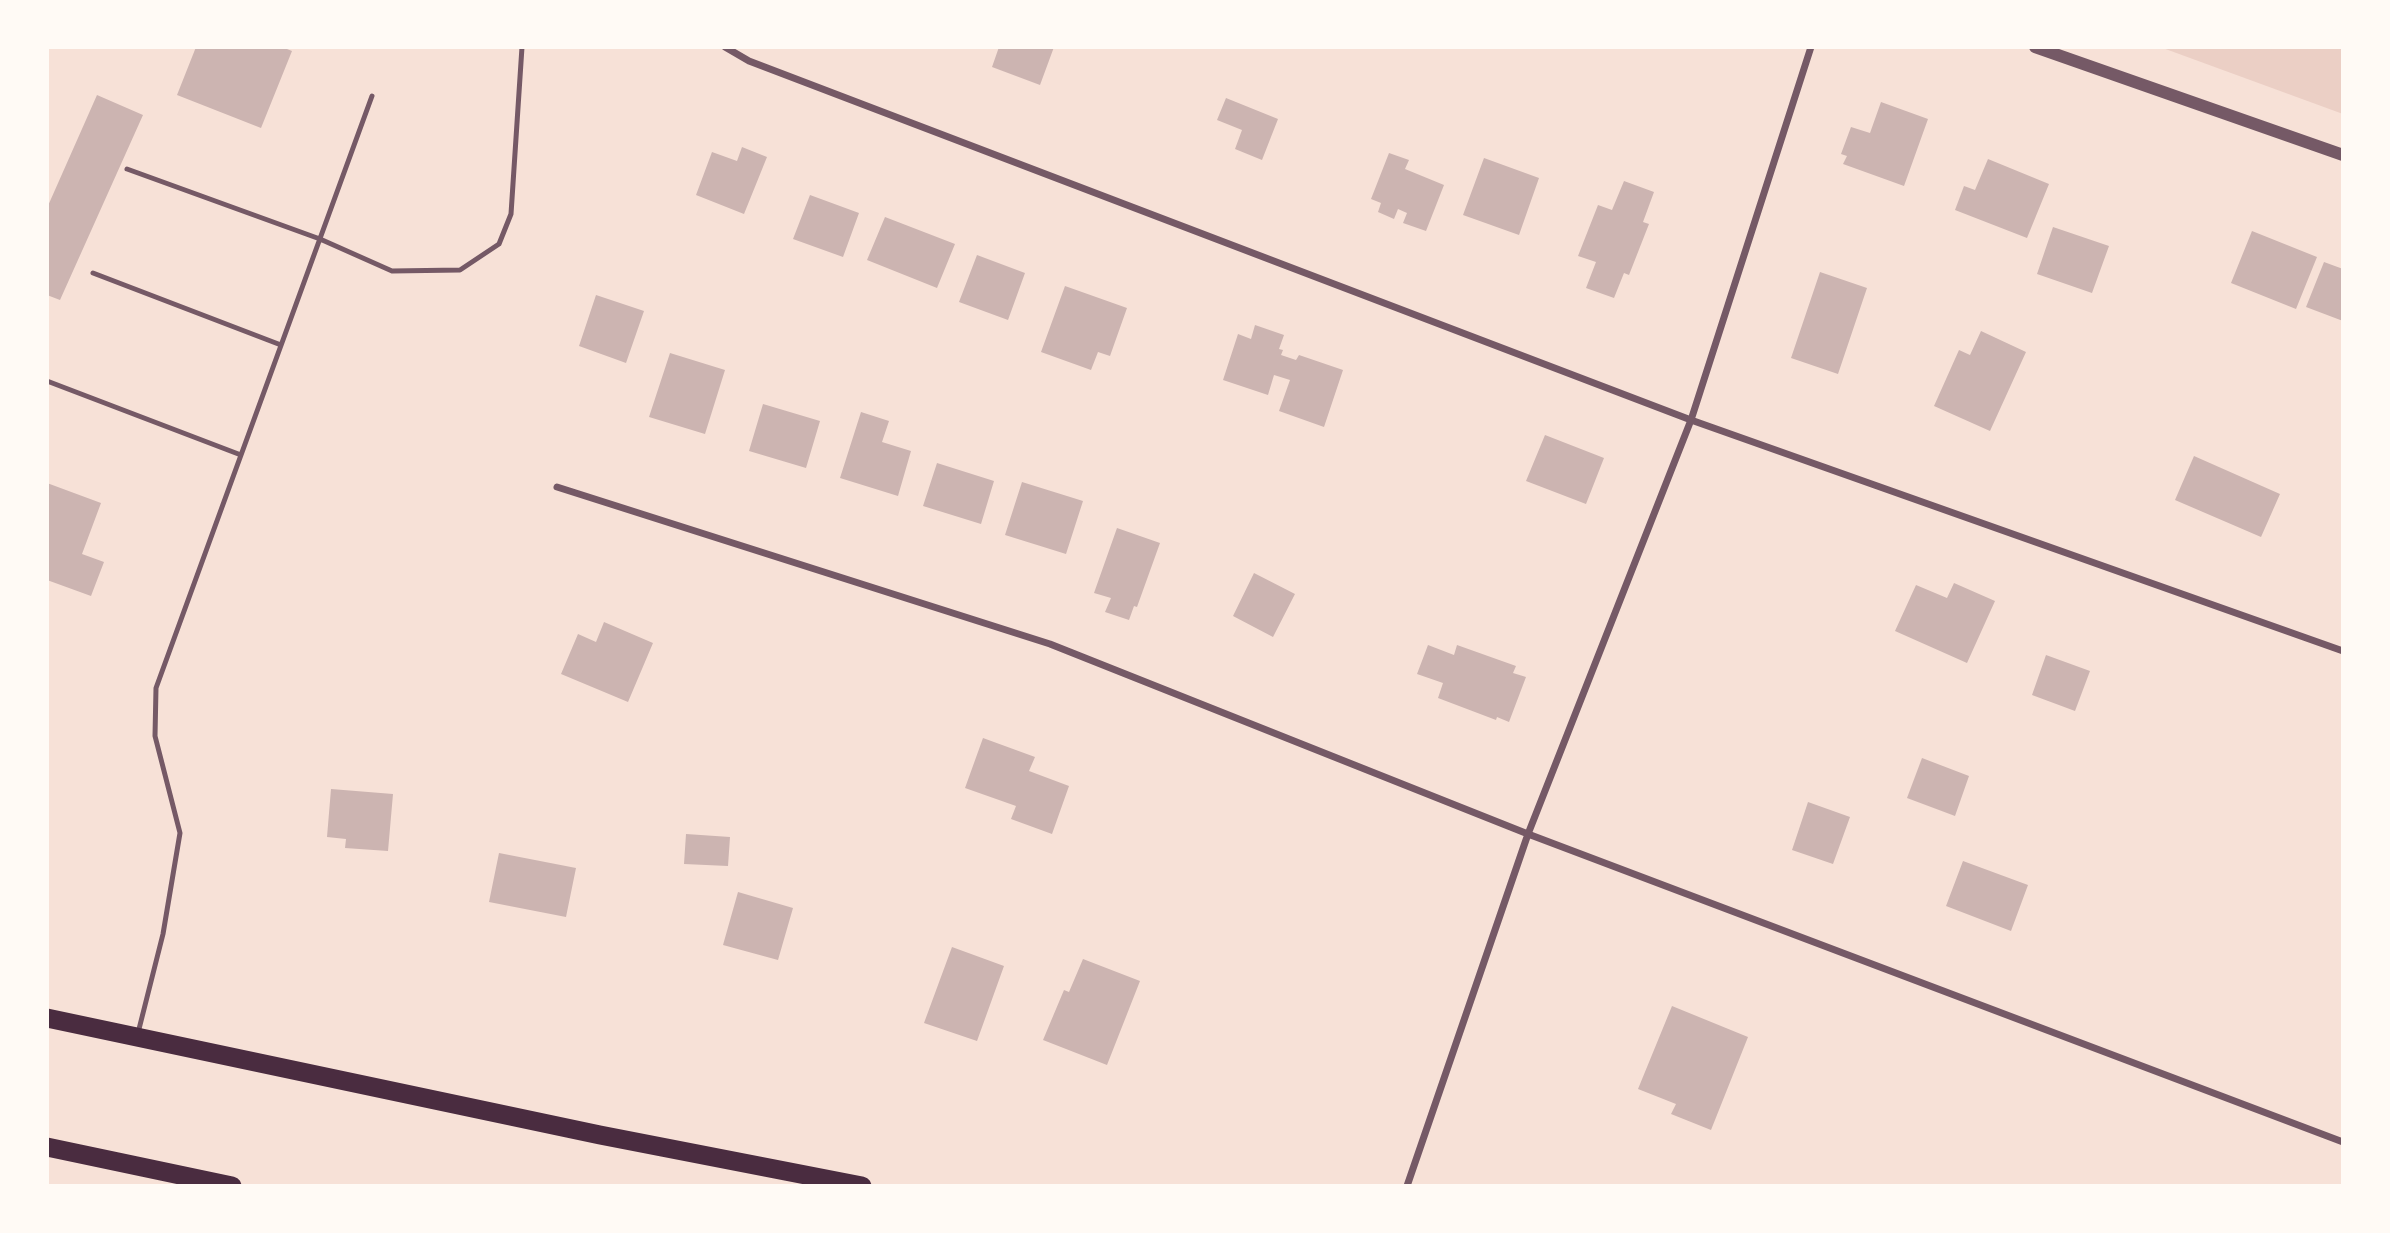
<!DOCTYPE html>
<html>
<head>
<meta charset="utf-8">
<style>
	body { margin:0 }
	#map { position:relative; width:2390px; height:1233px; overflow:hidden; background:#f7e1d7; font-family:Manrope,sans-serif }
	canvas { display:block }
	.frame { position:absolute; inset:0; border:49px solid #fffaf5; pointer-events:none }
</style>
</head>
<body>
<div id="map">
<canvas width="2390" height="1233"></canvas>
<div class="frame"></div>
</div>
<script>
const c = document.querySelector('canvas').getContext('2d');
c.lineJoin = 'round';
function fill(path, color) { c.fillStyle = color; c.fill(path, 'evenodd'); }
function strokePath(path, color, width, dash) { c.strokeStyle = color; c.lineWidth = width; c.lineCap = dash ? 'butt' : 'round'; c.setLineDash(dash || []); c.stroke(path); }
fill(new Path2D(`
	M2160 47H2343V114Z`), '#ebcfc5');
fill(new Path2D(`
	M196 47H282L292 51 261 128 177 95Z
	M999 47H1054L1040 85 992 67Z
	M97 95 143 115 60 300 47 295V208Z
	M1226 98 1278 119 1262 160 1235 149 1242 130 1217 120Z
	M1881 102 1928 119 1904 186 1843 164 1847 156 1841 154 1851 127 1870 133Z
	M742 147 767 157 744 214 696 195 712 152 737 161Z
	M1389 153 1409 160 1405 169 1444 185 1426 231 1403 223 1407 213 1398 209 1394 219 1378 212 1381 203 1371 199Z
	M1484 158 1539 178 1519 235 1463 215Z
	M1988 159 2049 184 2027 238 1955 210 1964 186 1975 190Z
	M1624 181 1654 192 1643 222 1649 224 1629 275 1624 273 1614 298 1586 288 1596 262 1578 256 1598 205 1612 210Z
	M810 195 859 213 843 257 793 239Z
	M885 217 955 244 937 288 867 260Z
	M2053 227 2109 246 2092 293 2037 274Z
	M2252 231 2317 257 2296 309 2231 283Z
	M977 255 1025 273 1008 320 959 302Z
	M2324 262 2343 269V321L2306 307Z
	M1820 272 1867 288 1838 374 1791 358Z
	M1065 286 1127 308 1110 356 1098 352 1091 370 1041 352Z
	M596 295 644 311 626 363 579 346Z
	M1255 325 1284 335 1279 349 1283 350 1281 355 1296 360 1299 355 1343 370 1324 427 1279 411 1290 380 1274 375 1268 395 1223 380 1238 334 1251 339Z
	M1981 331 2026 352 1990 431 1934 406 1959 350 1970 355Z
	M670 353 725 370 705 434 649 417Z
	M763 404 820 421 806 468 749 451Z
	M861 412 889 421 882 442 911 451 898 496 840 478Z
	M1545 435 1604 458 1586 504 1526 481Z
	M2194 456 2280 494 2261 537 2175 500Z
	M937 463 994 481 981 524 923 506Z
	M1022 482 1083 501 1066 554 1005 535Z
	M47 483 101 503 82 554 104 562 91 596 47 580Z
	M1117 528 1160 543 1137 607 1134 606 1129 620 1105 612 1111 598 1094 593Z
	M1254 573 1295 594 1273 637 1233 616Z
	M1954 583 1995 601 1967 663 1895 631 1916 585 1947 598Z
	M604 622 653 643 628 702 561 674 578 634 596 642Z
	M1428 645 1454 655 1457 645 1516 666 1513 673 1526 677 1509 722 1497 717 1496 720 1438 698 1443 683 1417 674Z
	M2046 655 2090 671 2075 711 2032 695Z
	M983 738 1035 757 1029 771 1069 786 1052 834 1011 819 1016 806 965 788Z
	M1922 758 1969 776 1955 816 1907 798Z
	M331 789 393 794 388 851 345 848 346 839 327 837Z
	M1808 802 1850 817 1833 864 1792 850Z
	M686 834 730 837 728 866 684 864Z
	M499 853 576 868 566 917 489 902Z
	M1963 861 2028 885 2011 931 1946 906Z
	M738 892 793 908 778 960 723 945Z
	M952 947 1004 966 977 1041 924 1023Z
	M1083 959 1140 981 1107 1065 1043 1040 1064 990 1069 992Z
	M1672 1006 1748 1037 1711 1130 1671 1114 1676 1104 1638 1089Z`), '#ccb4b1');
strokePath(new Path2D(`
	M127 169 320 239 392 271 460 270 499 244 511 214 522 47
	M93 273 281 345
	M47 381 241 455
	M138 1033 163 934 180 833 155 736 156 688 372 96`), '#755966', 5);
strokePath(new Path2D(`
	M725 47 749 61 1691 420 2343 651
	M557 487 1050 644 1528 834 2343 1142
	M1407 1186 1528 834 1691 420 1811 47`), '#755966', 7);
strokePath(new Path2D(`
	M2035 47 2343 155`), '#755966', 12);
strokePath(new Path2D(`
	M47 1018 600 1135 862 1186
	M47 1147 232 1186`), '#4a2c40', 19);
</script>
</body>
</html>
